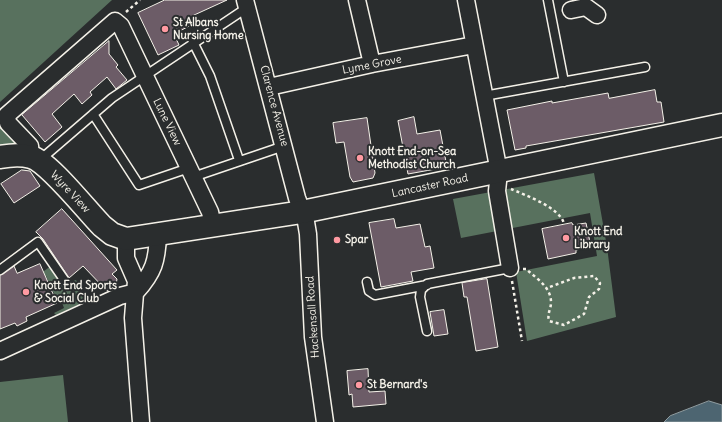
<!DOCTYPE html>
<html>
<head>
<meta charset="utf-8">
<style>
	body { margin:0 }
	canvas { display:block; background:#2a2d2e }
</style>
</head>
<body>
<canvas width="722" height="422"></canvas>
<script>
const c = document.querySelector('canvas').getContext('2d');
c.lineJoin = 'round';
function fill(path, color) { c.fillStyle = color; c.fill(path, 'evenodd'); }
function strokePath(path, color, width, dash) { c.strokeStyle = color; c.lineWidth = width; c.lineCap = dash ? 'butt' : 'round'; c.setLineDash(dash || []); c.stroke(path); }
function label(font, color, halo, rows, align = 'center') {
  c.font = font + ' Delius,sans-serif'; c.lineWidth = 4; c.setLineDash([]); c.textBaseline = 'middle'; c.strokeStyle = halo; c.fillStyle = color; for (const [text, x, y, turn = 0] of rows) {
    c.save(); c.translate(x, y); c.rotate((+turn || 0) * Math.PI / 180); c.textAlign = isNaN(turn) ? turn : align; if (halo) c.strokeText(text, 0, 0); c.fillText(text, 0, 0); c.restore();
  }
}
fill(new Path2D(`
	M0 0H112L0 102Z
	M0 122 21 146H0Z
	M594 173 607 247 616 317 527 341 516 272 597 256 590 213 461 238 453 199Z
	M51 266 64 285 76 280 86 301 56 315 54 313 64 308 60 297 56 298 46 276 38 280 37 276Z
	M63 375 68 422H0V382Z`), '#58715e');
const water = new Path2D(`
	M709 401 722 405V422H664L670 416Z`);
fill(water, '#4d6571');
strokePath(water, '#909da1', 1);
const building = new Path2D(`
	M165 0H227L192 16 195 23 174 34 179 45 158 55 138 13Z
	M109 41V54L118 65 116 67 127 80 116 89 107 77 90 92 92 95 82 104 74 94 52 114 62 127 45 142 22 115Z
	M655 90 657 102H661L664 122 526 146V148L515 150 507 110 552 101V103L608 93 609 98Z
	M414 117 417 134 440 130 447 167 408 174 398 121Z
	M367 118 375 173 373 178 353 182 350 177 344 142 336 143 333 123Z
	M22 170 30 171 40 186 14 203 1 184Z
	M62 209 117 270 112 274 117 279 116 285 107 291 83 266 69 278 43 239 36 232Z
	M394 219 396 228 420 224 425 247 430 246 434 268 411 272 413 281 381 287 369 223Z
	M572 223 573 225 586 223 591 247 576 250V253L548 259 542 229Z
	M40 264 57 303 26 317 27 321 17 326 15 323 0 329V275L14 266 17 273Z
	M487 279 498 347 476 351 467 297H464L462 283Z
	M444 310 448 334 434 336 430 312Z
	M368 369 369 392 385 391 386 404 353 407 352 394 349 395 347 371Z`);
fill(building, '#6c5c67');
strokePath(building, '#f4f1e8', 1);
const lane = new Path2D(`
	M548 0 564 82
	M193 42 210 76 239 160
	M484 96 645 67
	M93 114 139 185 189 168
	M40 160 112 98 248 7
	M193 177 284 146
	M0 270 38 242 65 281
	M367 282 369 291 375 295 427 285
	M427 331 420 297 421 290 427 284 510 268`);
const street = new Path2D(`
	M245 0 297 198 306 222 308 234 313 337 325 422
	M357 0 372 64
	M466 0 499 172 497 191 510 268
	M571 10 586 7 597 15
	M269 87 372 64 474 45
	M31 157 30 146 8 123 7 115 115 21 121 26 210 212 213 225
	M126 239V258L136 281 133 318 141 422
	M136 292C154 272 157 261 158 235
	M0 351 120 296 136 292`);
const secondary = new Path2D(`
	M0 157C10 155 21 154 31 157 49 162 87 211 102 226L112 234 126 239 302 212 722 125`);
strokePath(lane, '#f4f1e8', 11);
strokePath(street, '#f4f1e8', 19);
strokePath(secondary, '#f4f1e8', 25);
strokePath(new Path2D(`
	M126 12 140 0
	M511 189C525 195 561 208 564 224
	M523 269H526C536 278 551 287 551 302 551 310 547 313 549 321L564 325 584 314 589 297 599 289 600 283 594 276 574 278 547 288
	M512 281 522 341`), '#f4f1e8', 2.5, [3, 3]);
strokePath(lane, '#2a2d2e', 8);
strokePath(street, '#2a2d2e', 16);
strokePath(secondary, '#2a2d2e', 22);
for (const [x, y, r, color] of [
	[165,29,4,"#ff9aa2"],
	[360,158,4,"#ff9aa2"],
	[566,238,4,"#ff9aa2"],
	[337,240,4,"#ff9aa2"],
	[26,292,4,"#ff9aa2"],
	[359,385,4,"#ff9aa2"]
]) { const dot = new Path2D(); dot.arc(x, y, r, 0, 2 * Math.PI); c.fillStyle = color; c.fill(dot); strokePath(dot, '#2a2d2e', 1.5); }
label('bold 11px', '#f4f1e8', '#2a2d2e', [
	["St Albans",173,23],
	["Nursing Home",173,36],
	["Knott End-on-Sea",368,152],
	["Methodist Church",368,165],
	["Knott End",574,232],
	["Library",574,245],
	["Spar",345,240],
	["Knott End Sports",34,286],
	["& Social Club",34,299],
	["St Bernard's",367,385]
], 'left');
label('11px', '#f4f1e8', '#2a2d2e', [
	["Lyme Grove",372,65,-11],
	["Clarence Avenue",274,106,75],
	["Lune View",167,122,64],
	["Lancaster Road",430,186,-12],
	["Wyre View",70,192,47],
	["Hackensall Road",313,317,-94]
]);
</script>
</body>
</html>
